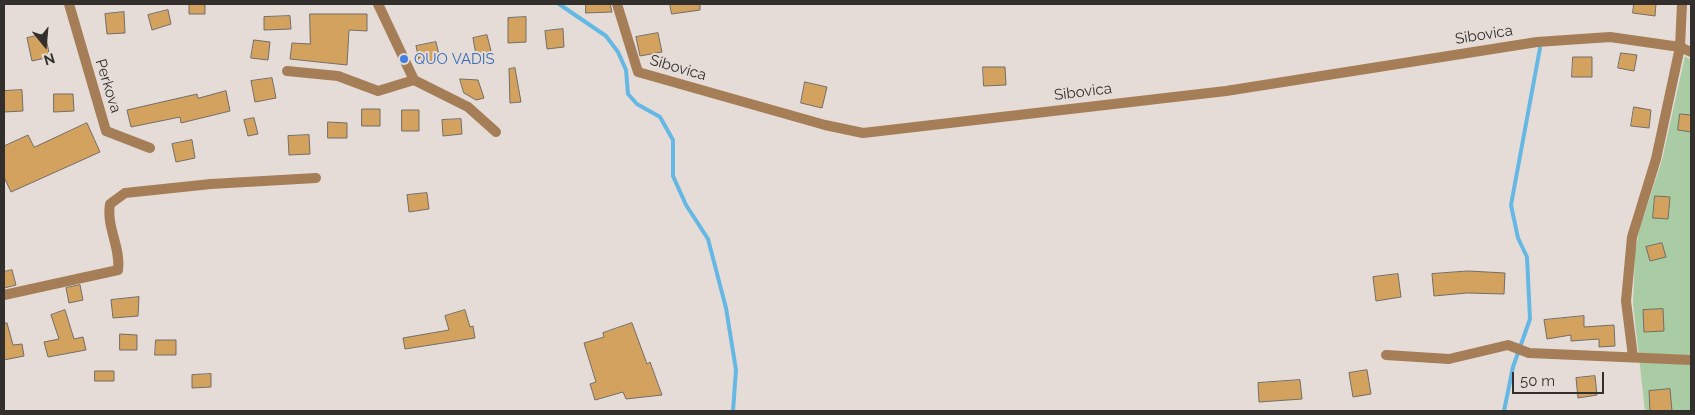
<!DOCTYPE html>
<html>
<head>
<meta charset="utf-8">
<style>
	body { margin:0 }
	#map { position:relative; width:1695px; height:415px; overflow:hidden; background:#e6dcd7; font-family:Raleway,sans-serif }
	canvas { display:block }
	.frame { position:absolute; inset:0; border:5px solid #322f2c; pointer-events:none }
	.north { position:absolute; left:20px; top:20px; width:50px; height:50px; -webkit-text-stroke:4px #e6dcd7; paint-order:stroke; rotate:163deg; font-size:14px; font-weight:700; line-height:20px; text-align:center; color:#322f2c }
	.north::after { content:''; display:block; margin:auto; width:18px; height:22px; background:#322f2c; clip-path:polygon(50% 0,100% 100%,50% 72%,0 100%) }
	.scale { position:absolute; left:1512px; top:372px; width:92px; height:22px; box-sizing:border-box; border:2px solid #322f2c; border-top:0; padding-left:6px; font-size:15px; line-height:18px; white-space:nowrap; color:#322f2c; -webkit-text-stroke:4px #e6dcd7; paint-order:stroke }
</style>
</head>
<body>
<div id="map">
<canvas width="1695" height="415"></canvas>
<div class="frame"></div>
<div class="north">N</div>
<div class="scale">50 m</div>
</div>
<script>
const c = document.querySelector('canvas').getContext('2d');
c.lineJoin = 'round';
function fill(path, color) { c.fillStyle = color; c.fill(path, 'evenodd'); }
function strokePath(path, color, width, dash) { c.strokeStyle = color; c.lineWidth = width; c.lineCap = dash ? 'butt' : 'round'; c.setLineDash(dash || []); c.stroke(path); }
function label(font, color, halo, rows, align = 'center') {
  c.font = font + ' Raleway,sans-serif'; c.lineWidth = 4; c.setLineDash([]); c.textBaseline = 'middle'; c.strokeStyle = halo; c.fillStyle = color; for (const [text, x, y, turn = 0] of rows) {
    c.save(); c.translate(x, y); c.rotate((+turn || 0) * Math.PI / 180); c.textAlign = isNaN(turn) ? turn : align; if (halo) c.strokeText(text, 0, 0); c.fillText(text, 0, 0); c.restore();
  }
}
fill(new Path2D(`
	M1685 56 1691 60V411H1645L1633 304 1635 254 1639 231 1662 160Z`), '#aacca4');
strokePath(new Path2D(`
	M559 4 606 36 618 52 626 70 628 94 637 104 660 117 673 140V176L686 205 708 239 726 308 736 370 733 411
	M1504 411 1513 367 1530 319 1527 257 1518 238 1511 205 1540 48`), '#65b8e4', 4);
const building = new Path2D(`
	M205 4V14H189V5Z
	M586 4H610L612 12 586 13Z
	M670 4H700V10L672 14Z
	M1634 4H1656L1655 16 1633 13Z
	M168 10 171 24 152 30 148 15Z
	M124 12 125 33 107 34 105 14Z
	M310 14H367V31L349 30 347 65 290 59 292 43 310 44Z
	M290 16 291 29 264 30V17Z
	M526 17V42L508 43V18Z
	M563 29 564 47 547 49 545 31Z
	M658 33 662 52 640 56 636 37Z
	M45 34 50 57 32 61 27 38Z
	M487 35 491 51 476 55 473 38Z
	M254 40 270 42 268 60 251 58Z
	M436 42 440 59 420 64 416 46Z
	M1621 53 1637 55 1634 71 1618 68Z
	M1573 57H1592V77H1572Z
	M983 67H1005L1006 85 984 86Z
	M515 68 521 102 510 103 509 69Z
	M272 78 276 98 255 102 251 81Z
	M460 79 478 80 484 98 476 100 464 93Z
	M805 82 827 87 822 108 801 103Z
	M22 90 23 111 4 112V91Z
	M226 91 230 111 181 123 180 117 131 127 127 110 197 94 198 98Z
	M54 94H73L74 111 54 112Z
	M1634 107 1651 110 1649 128 1631 126Z
	M362 109H380V126H362Z
	M402 110H419V131H402Z
	M1680 114 1691 115V132L1678 130Z
	M254 118 258 134 248 136 244 120Z
	M461 119 462 134 443 136 442 120Z
	M328 122 347 123V138H328Z
	M87 123 100 152 11 192 4 177V146L28 135 34 147Z
	M309 135 310 154 289 155 288 136Z
	M192 140 195 158 176 162 172 144Z
	M427 193 429 209 409 212 407 195Z
	M1655 196 1670 197 1668 219 1653 218Z
	M1662 243 1666 257 1650 261 1646 247Z
	M12 270 16 285 4 288V272Z
	M1468 271 1505 273 1504 294 1467 293 1434 296 1432 274Z
	M1398 274 1401 297 1376 301 1373 277Z
	M80 285 83 300 69 303 66 288Z
	M139 297 138 316 113 318 111 300Z
	M1663 309 1664 331 1644 332 1643 310Z
	M65 310 74 339 83 337 86 350 48 357 44 342 59 339 51 315Z
	M465 310 470 327 473 326 475 338 405 349 403 338 449 330 445 316Z
	M1584 316V327L1614 325 1615 346 1599 347V339L1571 341V335L1547 339 1544 320Z
	M4 323H7L13 345 22 344 24 356 4 360Z
	M632 323 647 364 650 362 662 395 626 399 623 392 595 400 590 384 596 382 584 343 604 337 603 333Z
	M120 334 137 335V350H120Z
	M156 340H176V355H155Z
	M1367 370 1371 394 1353 397 1349 373Z
	M95 371H114V381H95Z
	M211 374V387L192 388V375Z
	M1595 376 1597 395 1578 398 1576 378Z
	M1300 380 1302 399 1259 402 1258 383Z
	M1670 389 1672 411H1650L1649 391Z`);
fill(building, '#d3a25f');
strokePath(building, '#736d66', 1);
strokePath(new Path2D(`
	M69 4 106 131 150 148
	M378 4 414 80 468 107 496 132
	M617 4 638 72 825 125 863 133 1226 91 1537 42 1610 37 1680 47 1691 52
	M287 71 338 76 378 91 414 80
	M4 295 118 270C121 247 106 227 110 204L125 193 211 184 316 178
	M1386 355 1449 359 1508 345 1529 353 1691 360
	M1633 357 1626 301 1632 237 1656 159 1680 47 1682 4`), '#a57d56', 10);
for (const [x, y, r, color] of [
	[404,59,5,"#3f7fe0"]
]) { const dot = new Path2D(); dot.arc(x, y, r, 0, 2 * Math.PI); c.fillStyle = color; c.fill(dot); strokePath(dot, '#e6dcd7', 2); }
label('15px', '#322f2c', '#e6dcd7', [
	["Sibovica",1484,35,-9],
	["Sibovica",678,68,16],
	["Perkova",108,86,73],
	["Sibovica",1083,92,-7]
]);
label('15px', '#366cbe', '#e6dcd7', [
	["QUO VADIS",414,59]
], 'left');
</script>
</body>
</html>
